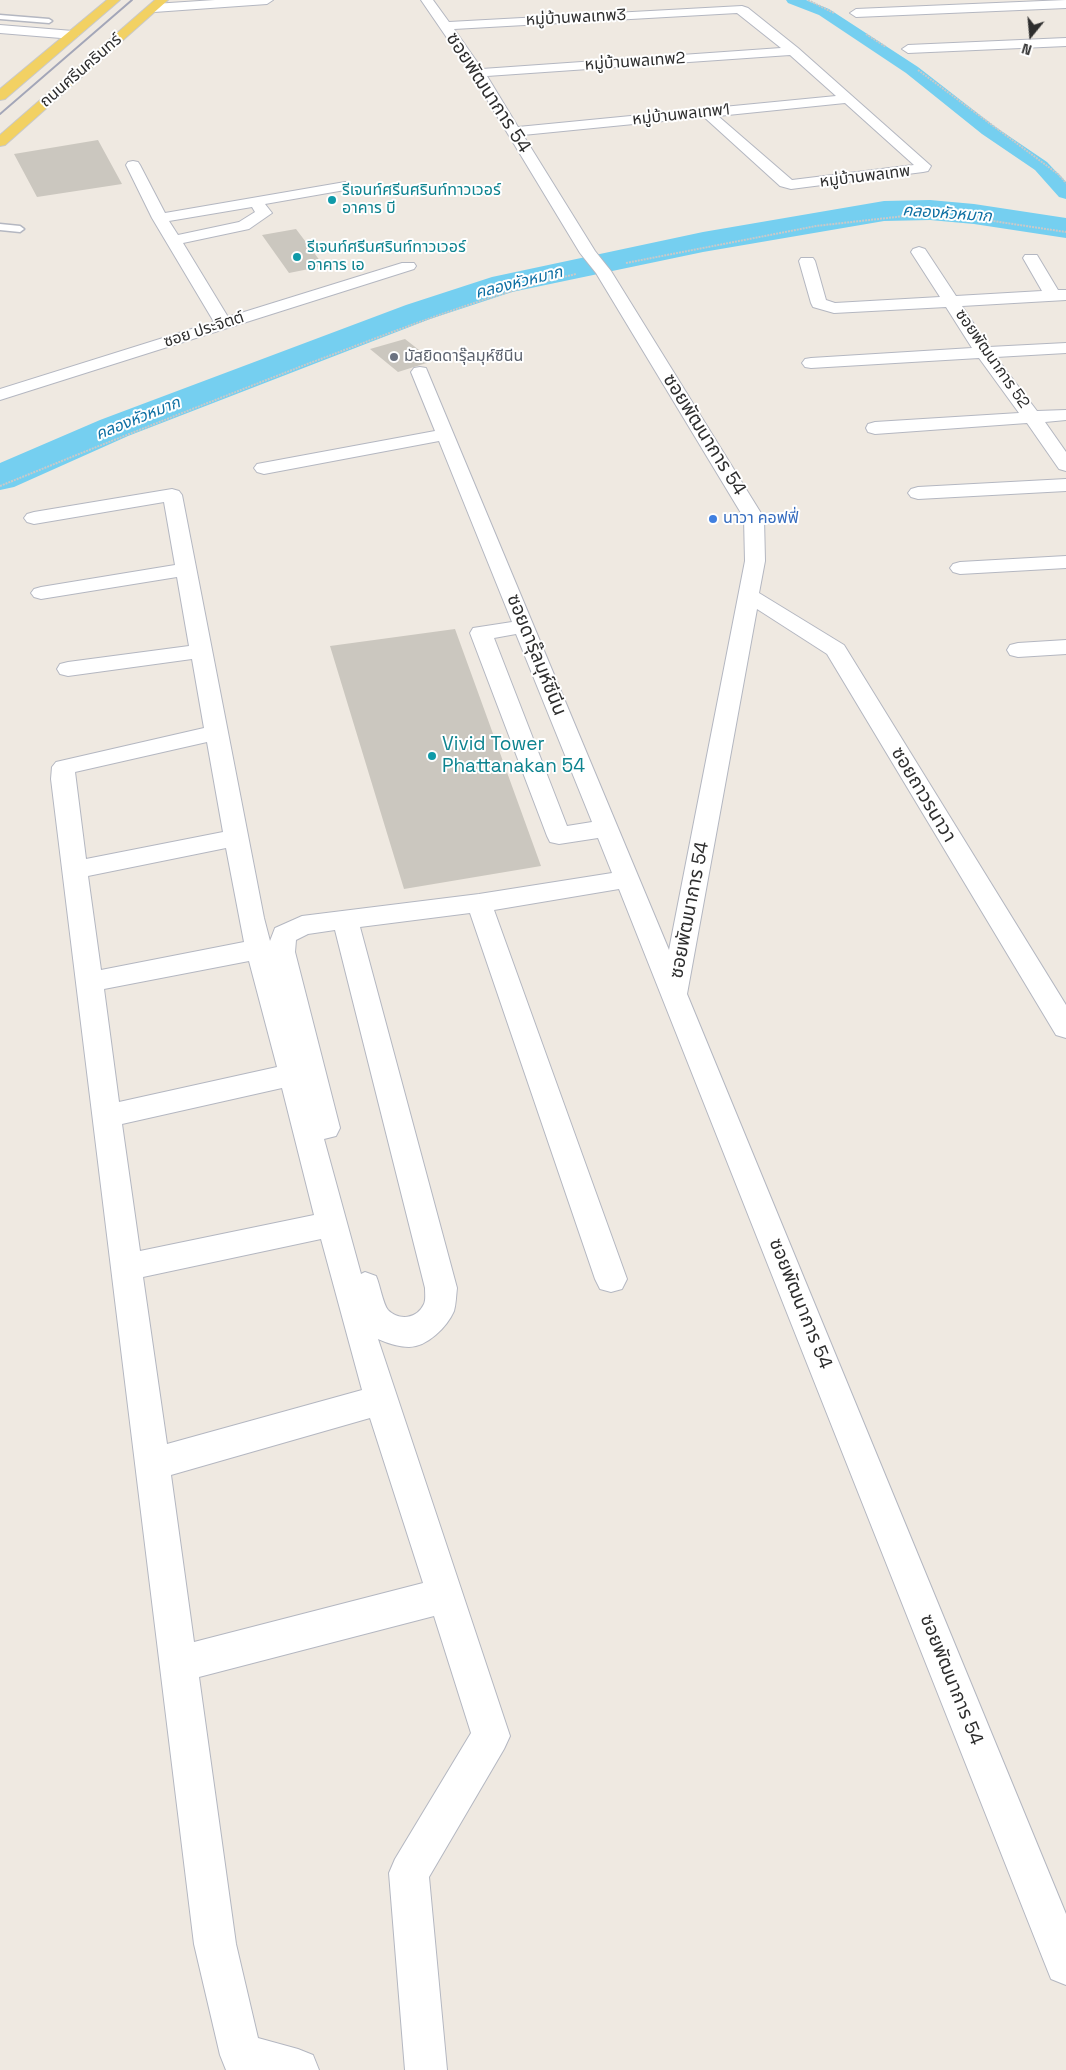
<!DOCTYPE html>
<html>
<head>
<meta charset="utf-8">
<style>
	body { margin:0 }
	#map { position:relative; width:1066px; height:2070px; overflow:hidden; background:#efe9e1; font-family:"Space Grotesk",sans-serif }
	canvas { display:block }
	.north { position:absolute; left:1006px; top:10px; width:50px; height:50px; -webkit-text-stroke:4px #fff; paint-order:stroke; rotate:197deg; font-size:14px; font-weight:700; line-height:20px; text-align:center; color:#2e2e2e }
	.north::after { content:''; display:block; margin:auto; width:18px; height:22px; background:#2e2e2e; clip-path:polygon(50% 0,100% 100%,50% 72%,0 100%) }
</style>
</head>
<body>
<div id="map">
<canvas width="1066" height="2070"></canvas>
<div class="north">N</div>
</div>
<script>
const c = document.querySelector('canvas').getContext('2d');
c.lineJoin = 'round';
function fill(path, color) { c.fillStyle = color; c.fill(path, 'evenodd'); }
function strokePath(path, color, width, dash) { c.strokeStyle = color; c.lineWidth = width; c.lineCap = dash ? 'butt' : 'round'; c.setLineDash(dash || []); c.stroke(path); }
function label(font, color, halo, rows, align = 'center') {
  c.font = font + ' "Space Grotesk","Noto Sans Thai",sans-serif'; c.lineWidth = 4; c.setLineDash([]); c.textBaseline = 'middle'; c.strokeStyle = halo; c.fillStyle = color; for (const [text, x, y, turn = 0] of rows) {
    c.save(); c.translate(x, y); c.rotate((+turn || 0) * Math.PI / 180); c.textAlign = isNaN(turn) ? turn : align; if (halo) c.strokeText(text, 0, 0); c.fillText(text, 0, 0); c.restore();
  }
}
fill(new Path2D(`
	M786 0H806L829 9 918 67 994 126 1047 162 1066 182V199L1059 197 1035 170 982 134 906 73 819 15 788 3Z`), '#75cff0');
fill(new Path2D(`
	M930 200 974 204 1066 218V238L974 224 930 220 884 221 703 252 512 292 430 319 128 436 14 487 0 490V463L100 420 406 305 492 277 703 232 884 201Z`), '#75cff0');
fill(new Path2D(`
	M98 140 122 184 37 197 14 154Z
	M296 229 324 266 289 273 262 235Z
	M405 339 433 361 398 372 370 349Z
	M455 629 541 866 404 889 330 646Z`), '#cbc7bf');
const service = new Path2D(`
	M0 15 49 19 52 21 49 23 0 19Z
	M0 224 20 226 24 229 20 232 0 230Z`);
const minor = new Path2D(`
	M215 0H273L267 4 154 12 148 8 154 4Z
	M421 0H433L449 22 742 6 748 8 798 48 931 166 928 171 923 172 791 189 780 186 704 117 523 135 595 251 611 271 764 518 765 561 759 593 844 645 1066 1005V1038L1056 1035 827 654 757 609 687 994 1066 1914V1985L1051 1979 1045 1964 619 889 494 910 627 1279 622 1289 611 1292 600 1289 595 1279 470 913 360 927 457 1288C456 1296 456 1304 454 1311 447 1327 427 1347 409 1347 399 1347 387 1343 378 1339L510 1736 504 1749 429 1877 447 2070H405L389 1873 395 1859 471 1733 434 1616 199 1677 236 1944 258 2038 298 2049 313 2055 319 2070H226L220 2055 194 1944 51 779 52 767 56 762 204 728 192 659 68 676 60 674 57 669 60 664 68 662 189 646 177 577 41 599 34 597 31 593 34 589 41 587 175 565 164 502 34 524 27 522 24 518 27 514 34 512 172 489 179 491 182 495 264 918 270 941 275 928 302 916 479 894 612 873 598 838 559 844 550 842 547 836 470 633 473 628 512 622 439 441 264 474 257 472 254 468 257 464 435 431 411 372 414 368 420 367 426 368 669 950 745 561 744 518 596 273 580 253 471 73ZM737 13 781 48 482 69 454 29ZM790 55 836 96 518 127 487 76ZM845 103 914 165 792 180 718 116ZM516 634 592 822 567 826 494 638ZM207 742 223 832 86 859 75 772ZM226 848 244 942 101 970 88 876ZM335 930 425 1288C425 1293 426 1300 424 1304 417 1319 399 1321 388 1310 383 1304 380 1285 376 1276L365 1272 361 1274 324 1139 336 1136 340 1128 295 952 296 940 308 934ZM249 961 277 1067 119 1102 104 989ZM282 1088 314 1215 140 1251 122 1124ZM321 1239 362 1390 167 1444 143 1277ZM370 1418 423 1583 194 1642 171 1475Z
	M1066 0V8L856 17 850 13 856 9Z
	M0 25 73 31 79 35 73 39 0 33Z
	M1066 38V46L908 53 902 49 908 45Z
	M133 161 138 162 140 165 165 213 345 182 350 183 352 186 350 189 345 190 265 204 272 213 249 229 183 243 228 317 402 263H414L416 266 414 269 0 400V389L214 322 152 218 126 165 128 162ZM252 207 255 212 239 222 178 235 169 221Z
	M919 247 925 249 956 296 1042 291 1023 258 1025 255H1037L1058 290H1066V300L962 306 989 347 1066 343V353L996 357 1037 411 1066 410V420L1045 422 1066 452V471L1059 469 1027 423 875 434 868 432 866 428 868 424 875 422 1019 413 979 358 811 368 805 367 802 363 805 359 811 358 972 348 946 307 834 313 813 307 811 303 799 261 801 258H813L815 261 826 300 835 303 940 297 911 252 913 249Z
	M1066 479V491L918 499 911 497 908 493 911 489 918 487Z
	M1066 556V568L960 574 953 572 950 568 953 564 960 562Z
	M1066 640V654L1018 657 1010 655 1007 650 1010 645 1018 643Z`);
const primary = new Path2D(`
	M107 0H120L5 99 0 100V89Z
	M155 0H168L5 145 0 146V135Z`);
strokePath(service, '#b4b7c1', 3);
strokePath(minor, '#b4b7c1', 2);
strokePath(primary, '#c9c9c9', 2);
strokePath(new Path2D(`
	M808 0 834 13
	M866 34 886 47
	M918 70 1058 174 1066 183
	M626 263 816 226 914 215 973 218 1066 232
	M0 486C103 444 207 403 310 363 398 330 485 295 576 274`), '#c9c9c9', 2, [2, 1]);
fill(service, '#fff');
fill(minor, '#fff');
fill(primary, '#f2d163');
strokePath(new Path2D(`
	M0 114 132 0`), '#a3a6b8', 2);
for (const [x, y, r, color] of [
	[332,200,5,"#0f9aa8"],
	[297,257,5,"#0f9aa8"],
	[394,357,5,"#6b7280"],
	[713,519,5,"#3f7fe0"],
	[432,756,5,"#0f9aa8"]
]) { const dot = new Path2D(); dot.arc(x, y, r, 0, 2 * Math.PI); c.fillStyle = color; c.fill(dot); strokePath(dot, '#fff', 2); }
label('16px', '#2e2e2e', '#fff', [
	["หมู่บ้านพลเทพ3",576,18,-3],
	["หมู่บ้านพลเทพ2",635,62,-4],
	["ถนนศรีนครินทร์",81,71,-41],
	["หมู่บ้านพลเทพ1",681,115,-6],
	["หมู่บ้านพลเทพ",865,177,-7],
	["ซอย ประจิตต์",204,330,-18],
	["ซอยพัฒนาการ 52",992,359,55]
]);
label('16px', '#0d838f', '#fff', [
	["รีเจนท์ศรีนศรินท์ทาวเวอร์",342,191],
	["อาคาร บี",342,209],
	["รีเจนท์ศรีนศรินท์ทาวเวอร์",307,248],
	["อาคาร เอ",307,266]
], 'left');
label('italic 16px', '#0d6fa3', '#fff', [
	["คลองหัวหมาก",947,214,4],
	["คลองหัวหมาก",519,283,-14],
	["คลองหัวหมาก",138,419,-22]
]);
label('16px', '#5b616d', '#fff', [
	["มัสยิดดารุ๊ลมุห์ซีนีน",404,357]
], 'left');
label('16px', '#366cbe', '#fff', [
	["นาวา คอฟฟี่",723,519]
], 'left');
label('19px', '#2e2e2e', '#fff', [
	["ซอยพัฒนาการ 54",488,93,57],
	["ซอยพัฒนาการ 54",704,435,58],
	["ซอยดารุ๊ลมุห์ซีนีน",536,655,68],
	["ซอยถาวรนาวา",923,795,59],
	["ซอยพัฒนาการ 54",690,910,-79],
	["ซอยพัฒนาการ 54",800,1304,68],
	["ซอยพัฒนาการ 54",951,1680,68]
]);
label('19px', '#0d838f', '#fff', [
	["Vivid Tower",442,745],
	["Phattanakan 54",442,767]
], 'left');
</script>
</body>
</html>
